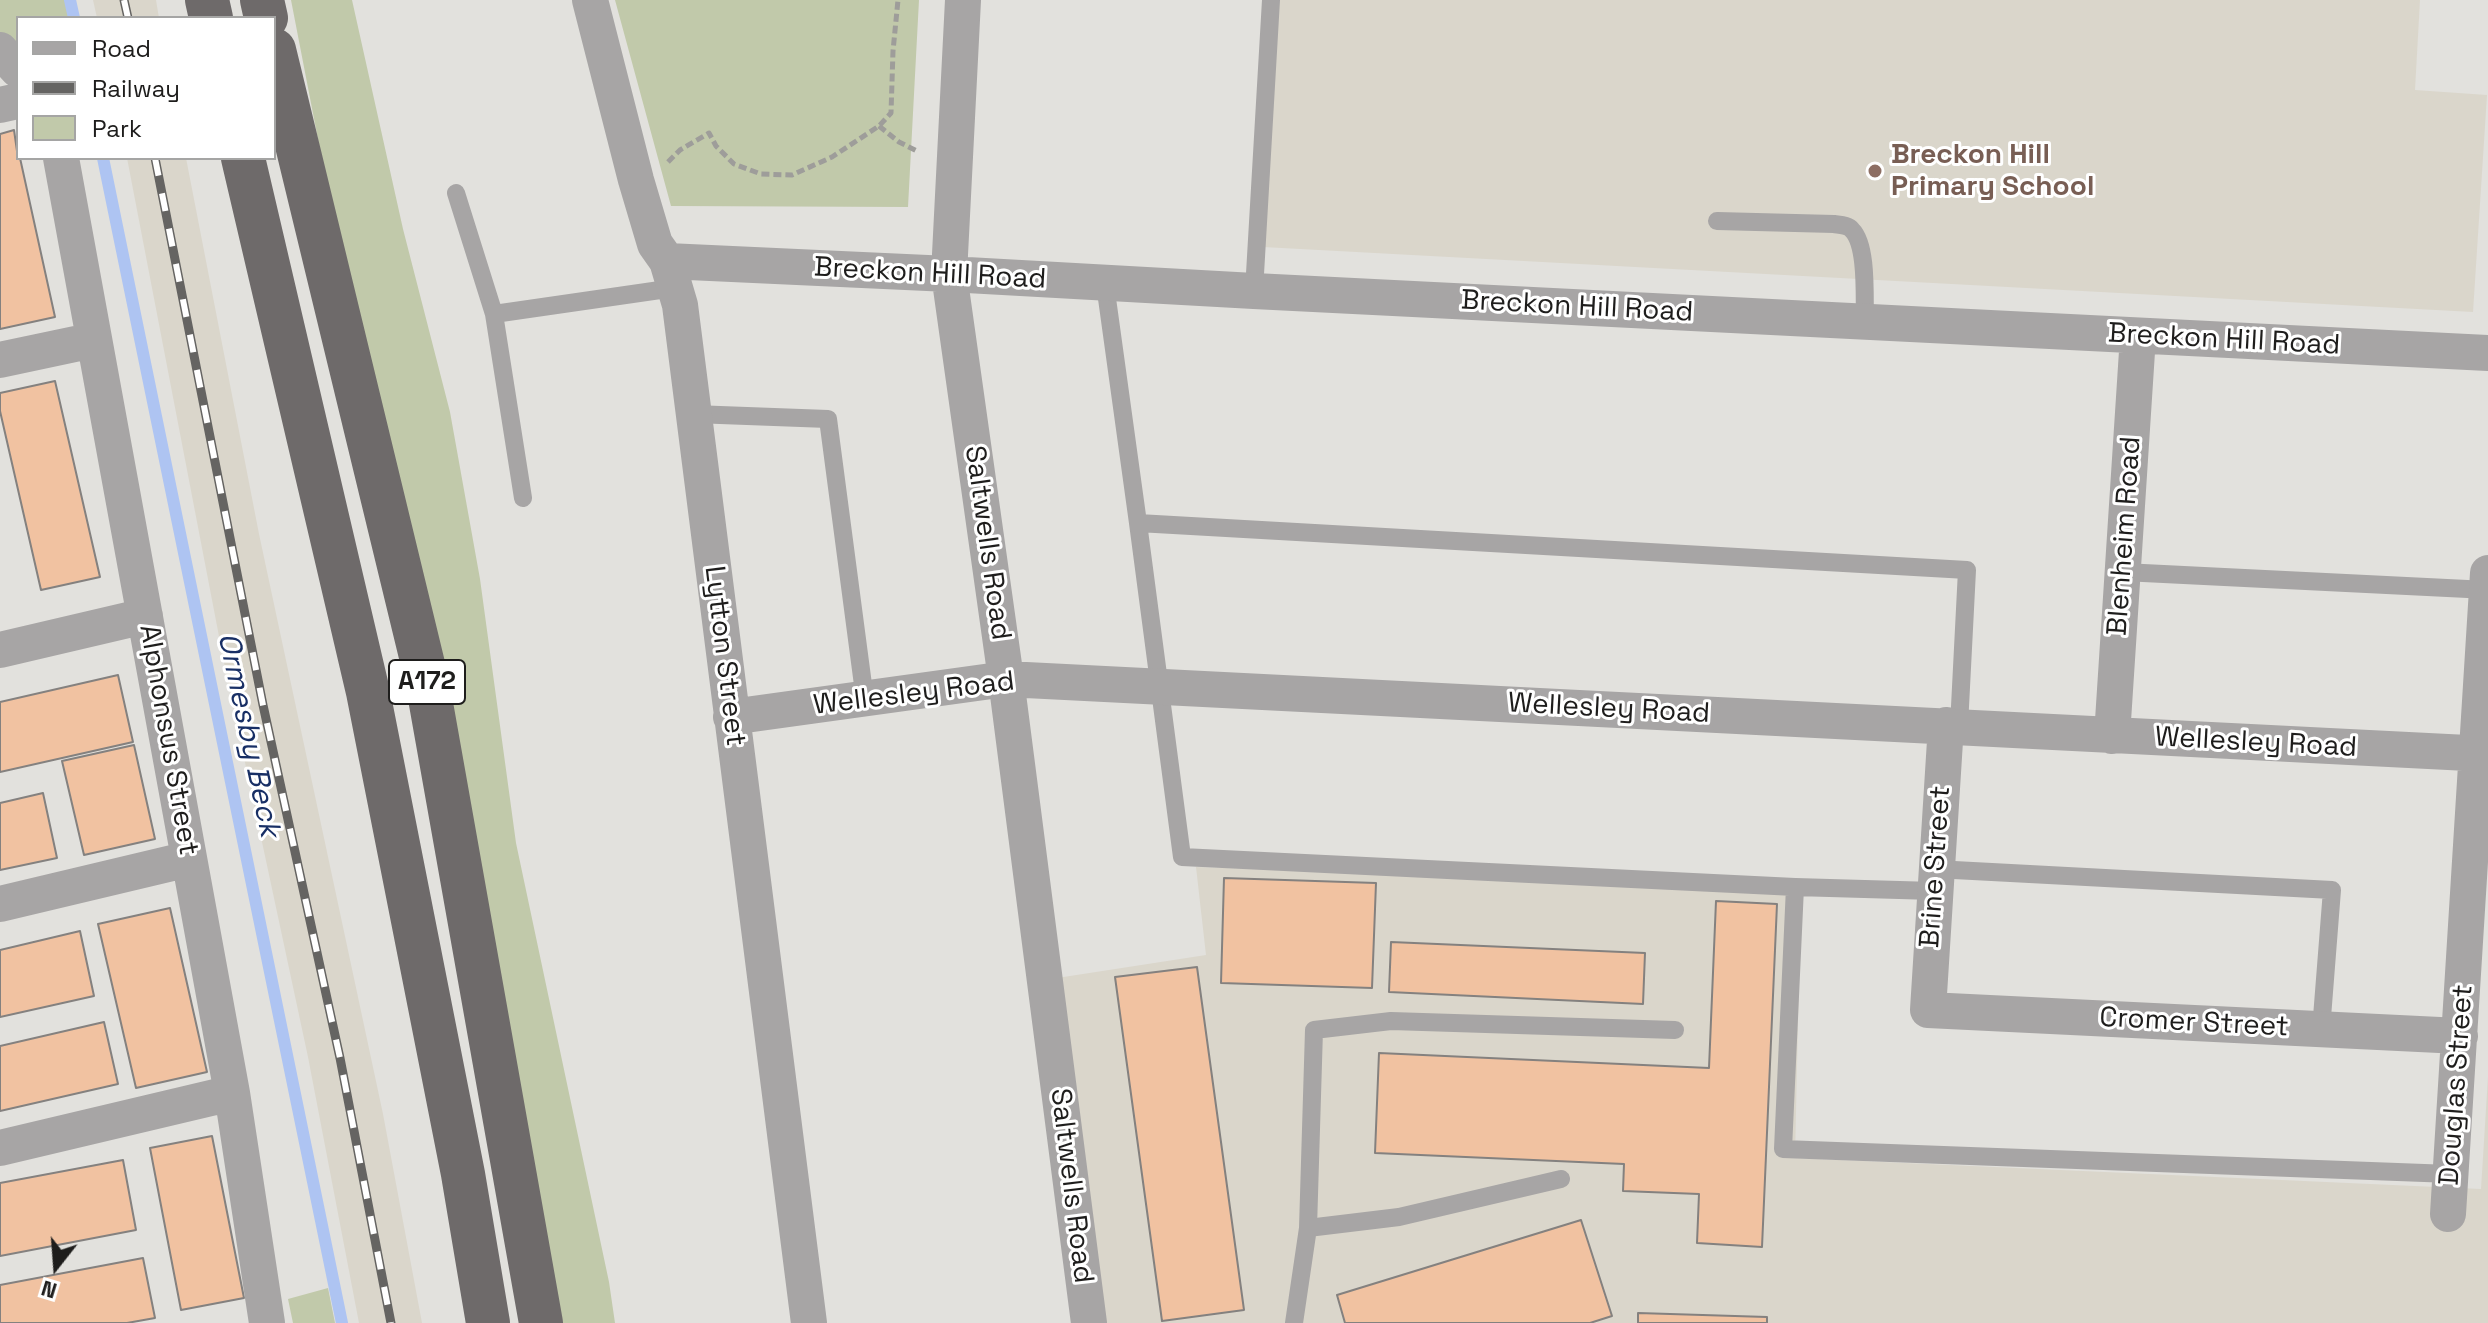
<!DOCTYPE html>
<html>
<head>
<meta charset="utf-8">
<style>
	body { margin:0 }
	#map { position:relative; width:2488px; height:1323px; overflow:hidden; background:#e2e1dd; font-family:"Space Grotesk",sans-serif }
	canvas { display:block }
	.legend { position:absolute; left:16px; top:16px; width:260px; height:144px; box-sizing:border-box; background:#fff; border:2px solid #a5a5a4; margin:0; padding:10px 14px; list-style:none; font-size:24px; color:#1e1d1c }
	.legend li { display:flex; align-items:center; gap:16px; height:40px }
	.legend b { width:40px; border:2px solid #a5a5a4 }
	.north { position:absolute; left:16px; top:1227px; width:80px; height:80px; -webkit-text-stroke:6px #fff; paint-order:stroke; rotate:197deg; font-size:22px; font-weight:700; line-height:32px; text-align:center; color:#1e1d1c }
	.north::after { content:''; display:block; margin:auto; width:28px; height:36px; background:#1e1d1c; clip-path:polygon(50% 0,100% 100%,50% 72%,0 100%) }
</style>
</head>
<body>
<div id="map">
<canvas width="2488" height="1323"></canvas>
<ul class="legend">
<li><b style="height:10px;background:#a7a5a5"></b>Road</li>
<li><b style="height:10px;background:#656462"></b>Railway</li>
<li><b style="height:22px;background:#c1c9aa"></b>Park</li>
</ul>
<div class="north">N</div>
</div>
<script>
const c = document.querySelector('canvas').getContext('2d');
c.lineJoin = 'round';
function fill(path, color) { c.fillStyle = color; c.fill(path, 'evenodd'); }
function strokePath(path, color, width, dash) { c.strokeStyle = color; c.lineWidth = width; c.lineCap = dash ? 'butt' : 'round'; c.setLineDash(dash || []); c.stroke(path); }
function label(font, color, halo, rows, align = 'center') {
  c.font = font + ' "Space Grotesk",sans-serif'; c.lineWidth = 6; c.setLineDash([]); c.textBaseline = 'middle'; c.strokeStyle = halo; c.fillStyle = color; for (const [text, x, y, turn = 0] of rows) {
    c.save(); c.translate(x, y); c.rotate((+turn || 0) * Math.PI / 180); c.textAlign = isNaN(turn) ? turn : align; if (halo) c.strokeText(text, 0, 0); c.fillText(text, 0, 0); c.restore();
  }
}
fill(new Path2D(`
	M93 0H156L159 18H97Z
	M1279 0H2420L2415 90 2487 95 2473 312 1263 247Z
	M127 158H186L259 534 383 1114 422 1323H359L308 1057 228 683Z
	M1196 867 1801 886 1795 1158 2481 1189 2488 1077V1323H1079L1057 978 1206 955Z`), '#dad6cb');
fill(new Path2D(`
	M0 0H68L71 18H18V46L0 38Z
	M291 0H352L403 229 450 412 480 579 516 843 609 1282 615 1323H563L335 227Z
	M615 0H919L908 207 671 206Z
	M328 1288 335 1323H293L288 1299Z`), '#c1c9aa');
strokePath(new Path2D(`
	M70 0 74 18
	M103 158 342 1323`), '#aec4f2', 12);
const building = new Path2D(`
	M14 130 18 158H20L55 317 0 329V134Z
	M55 381 100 577 41 590 0 411V393Z
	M118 675 133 742 0 772V702Z
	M134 745 155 839 84 855 62 761Z
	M43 793 57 858 0 870V803Z
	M1224 878 1376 883 1372 988 1221 983Z
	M1716 901 1777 904 1762 1247 1697 1243 1699 1194 1623 1191 1624 1164 1375 1153 1379 1053 1709 1068Z
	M170 908 207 1072 136 1088 98 924Z
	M80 931 94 996 0 1017V950Z
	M1391 942 1645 953 1643 1004 1389 992Z
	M1197 967 1244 1310 1162 1321 1115 977Z
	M104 1022 118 1084 0 1111V1046Z
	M212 1136 244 1298 181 1310 150 1148Z
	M123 1160 136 1230 0 1256V1183Z
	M1581 1220 1612 1316 1590 1323H1345L1337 1295Z
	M143 1258 155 1318 127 1323H0V1285Z
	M1638 1313 1767 1317V1323H1638Z`);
fill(building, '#f1c2a1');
strokePath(building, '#84817f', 2);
strokePath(new Path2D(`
	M879 126 899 142 919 152
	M668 162 680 150 709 133 716 146 734 164 761 174 792 175 832 157 879 126 891 113 893 51 898 0`), '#9e9d9a', 5, [8, 4]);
strokePath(new Path2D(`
	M456 193 494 314 523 498
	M1717 221 1834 224C1840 225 1848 225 1852 230 1868 246 1864 300 1865 321
	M1105 284 1138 523 1967 570 1959 726
	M1254 291 1271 0
	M494 314 674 288
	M693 414 828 419 865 700
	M1138 523 1182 857 1795 887 1934 891
	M2123 572 2488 590
	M1935 869 2332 890 2321 1030
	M1795 887 1783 1149 2451 1174
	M1308 1228 1399 1217 1561 1179
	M1294 1323 1308 1228 1314 1030 1391 1021 1675 1030`), '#a7a5a5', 18);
strokePath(new Path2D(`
	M590 0 636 180 655 244 667 261 680 305 809 1323
	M963 0 949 274 1006 679 1089 1323
	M0 50 18 70
	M0 105 18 101
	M61 158 232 1093 267 1323
	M667 261 949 274 1254 291 2488 353
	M0 360 94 340
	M0 650 145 616
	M731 717 1006 679 2488 754
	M1946 725 1928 1010 2460 1036
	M2112 736 2138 336
	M0 904 189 859
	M0 1148 232 1093
	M2448 1214 2488 573`), '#a7a5a5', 36);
strokePath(new Path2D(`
	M207 0 211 18
	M262 0 266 18
	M274 50 427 681 541 1323
	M243 158 368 692 463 1174 488 1323`), '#6e6a6a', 44);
const rail = new Path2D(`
	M124 0 128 18
	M155 158 263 705 340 1058 391 1323`);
strokePath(rail, '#656462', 9);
strokePath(rail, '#fff', 6, [18]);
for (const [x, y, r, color] of [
	[1875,171,8,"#8d6e63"]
]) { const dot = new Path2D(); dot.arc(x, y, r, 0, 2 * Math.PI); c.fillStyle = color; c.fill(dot); strokePath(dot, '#fff', 3); }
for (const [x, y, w] of [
	[427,682,76]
]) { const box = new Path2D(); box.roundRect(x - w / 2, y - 22, w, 44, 6); c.fillStyle = '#fff'; c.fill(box); strokePath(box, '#1e1d1c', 2); }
label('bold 26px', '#1e1d1c', null, [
	["A172",427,682]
]);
label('bold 28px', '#785e54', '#fff', [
	["Breckon Hill",1891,155],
	["Primary School",1891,187]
], 'left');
label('28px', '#1e1d1c', '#fff', [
	["Breckon Hill Road",930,274,3],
	["Breckon Hill Road",1577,307,3],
	["Breckon Hill Road",2224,340,3],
	["Blenheim Road",2125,536,-86],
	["Saltwells Road",987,543,82],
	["Lytton Street",724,656,83],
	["Wellesley Road",914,694,-7],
	["Wellesley Road",1609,709,3],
	["Alphonsus Street",168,740,80],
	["Wellesley Road",2256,743,3],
	["Brine Street",1936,867,-86],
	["Cromer Street",2194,1023,3],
	["Douglas Street",2457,1085,-86],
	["Saltwells Road",1071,1186,83]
]);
label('italic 30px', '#182f65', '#fff', [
	["Ormesby Beck",248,735,78]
]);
</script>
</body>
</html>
